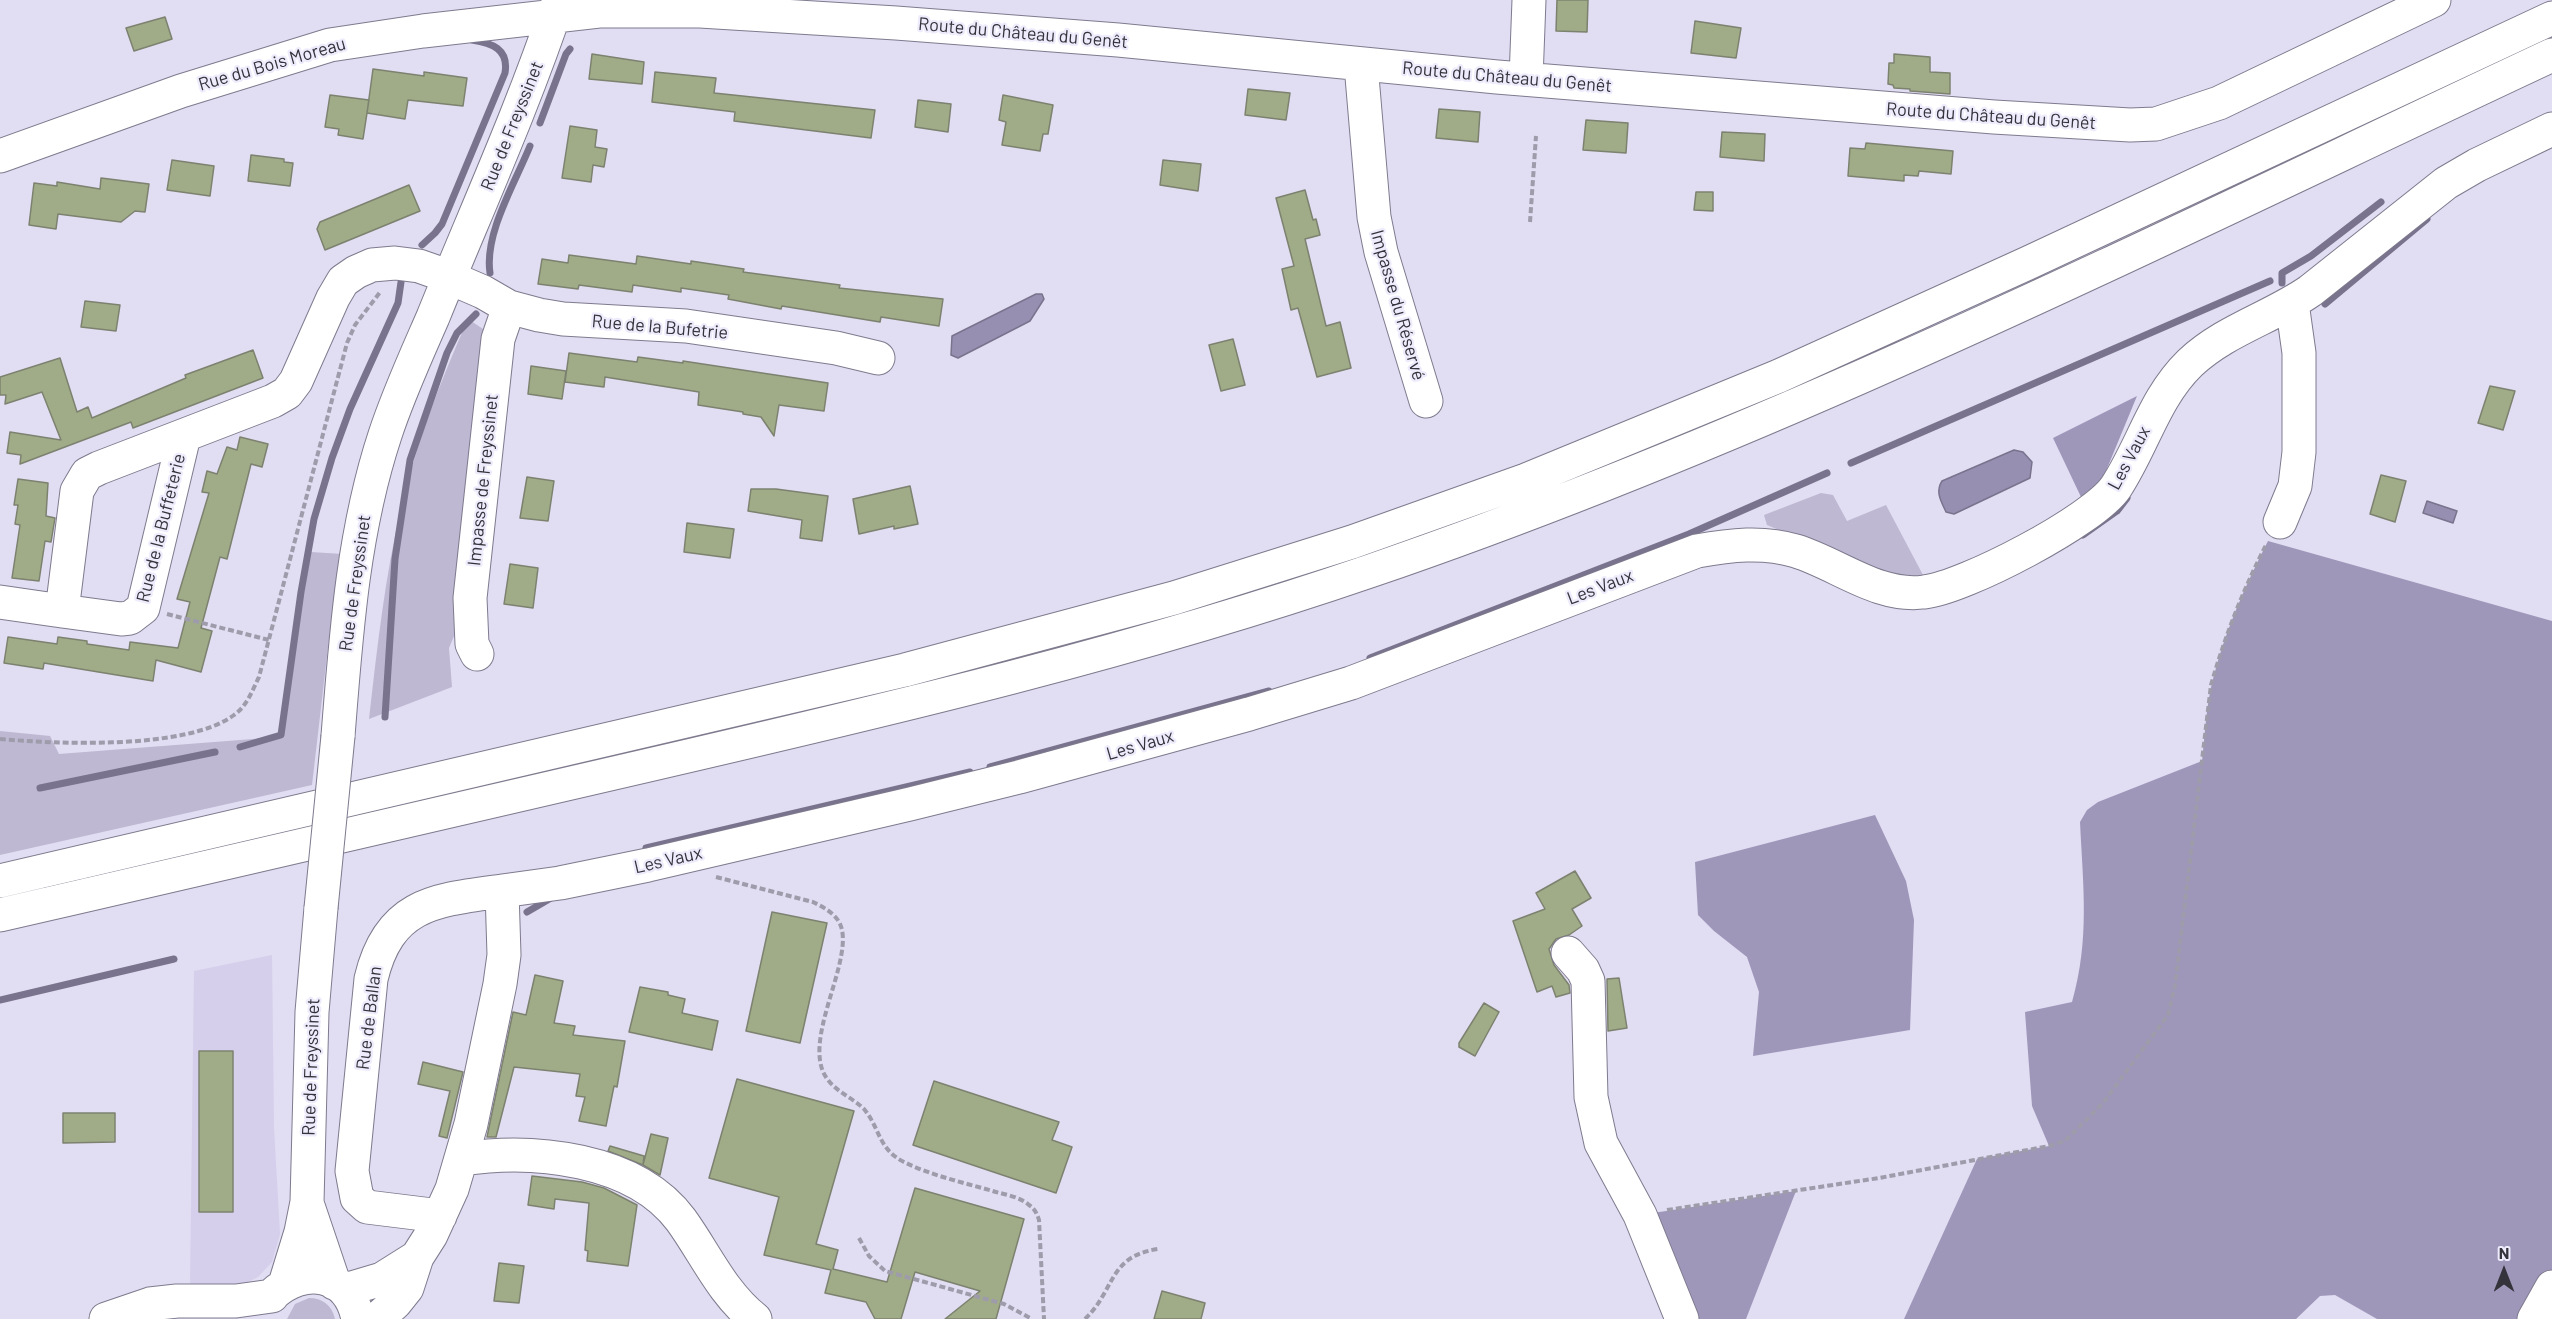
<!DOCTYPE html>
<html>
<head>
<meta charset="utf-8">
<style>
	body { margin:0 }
	#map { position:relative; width:2552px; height:1319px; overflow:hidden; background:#e1ddf2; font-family:Barlow,sans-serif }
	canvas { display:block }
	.north { position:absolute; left:2474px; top:1241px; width:60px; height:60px; -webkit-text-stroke:4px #eeebfc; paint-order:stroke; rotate:0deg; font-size:16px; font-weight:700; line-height:24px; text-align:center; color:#34323a }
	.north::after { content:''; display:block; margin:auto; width:21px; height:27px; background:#34323a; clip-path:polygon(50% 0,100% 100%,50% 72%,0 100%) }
</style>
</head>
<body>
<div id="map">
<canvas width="2552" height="1319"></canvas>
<div class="north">N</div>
</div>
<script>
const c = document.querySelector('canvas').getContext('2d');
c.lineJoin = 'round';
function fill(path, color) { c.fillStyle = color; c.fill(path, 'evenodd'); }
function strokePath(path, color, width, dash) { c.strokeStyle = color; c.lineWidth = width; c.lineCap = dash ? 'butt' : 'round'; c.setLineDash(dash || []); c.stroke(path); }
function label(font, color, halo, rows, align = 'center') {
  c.font = font + ' Barlow,sans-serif'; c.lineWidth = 4.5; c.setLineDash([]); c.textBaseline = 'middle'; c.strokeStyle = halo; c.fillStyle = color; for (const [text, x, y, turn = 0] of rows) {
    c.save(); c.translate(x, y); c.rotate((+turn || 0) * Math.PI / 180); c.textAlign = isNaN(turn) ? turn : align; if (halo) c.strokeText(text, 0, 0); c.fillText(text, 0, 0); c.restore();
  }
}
fill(new Path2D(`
	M272 955 274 1128 280 1234 272 1262 258 1277 244 1284 190 1287 194 971Z`), '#d5cfec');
fill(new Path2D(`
	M468 319 498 339 470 598 449 648 452 687 369 719C377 648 385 577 401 508 416 443 441 380 468 319Z
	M1821 493 1833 495 1847 521 1886 505 1923 575 1922 579H1895L1767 525 1764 515Z
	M311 552 342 554 330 630 312 785 0 855V731L50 736 59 754 279 737Z
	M309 1298C322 1298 332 1305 335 1319H287L295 1304Z`), '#beb8d3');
fill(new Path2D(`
	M2137 396 2101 483 2094 490 2081 497 2053 438Z
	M2268 541 2552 621V1287L2534 1319H2377L2335 1295 2320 1296 2296 1319H1904L1977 1159 2049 1146 2032 1106 2025 1012 2072 1002C2090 939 2083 886 2080 822L2087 810 2098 802 2202 761C2205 735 2206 708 2212 683 2224 633 2245 586 2268 541Z
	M1875 815 1906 881 1914 920 1910 1030 1753 1056 1759 992 1747 957 1714 931 1698 915 1695 862Z
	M1796 1191 1746 1319H1682L1640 1215Z`), '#9f97ba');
const water = new Path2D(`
	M1036 294H1042L1044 299 1030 321 958 358 951 355 952 336Z
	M2014 450 2023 452 2032 462 2030 478 1954 514 1946 512C1941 501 1935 492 1942 481Z
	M2427 501 2457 511 2453 523 2423 513Z`);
fill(water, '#978fb1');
strokePath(water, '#79738d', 1.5);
strokePath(new Path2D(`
	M540 123 566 54 570 49
	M422 245 435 233 442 224 505 73C509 49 492 43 472 40
	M490 273C484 234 515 183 530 146
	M2282 283V273L2311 256 2381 202
	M2325 304 2427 219
	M1851 463 2270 281
	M2083 535 2117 511 2127 498
	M1370 658 1689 534 1827 473
	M385 717 395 559 410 460 447 353 457 333 476 314
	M240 747 281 735 301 592 314 519 332 458 350 409 398 303 401 282
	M990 767 1269 691
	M40 788 215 752
	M646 848 970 772
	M527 912 551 898
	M0 1000 174 959`), '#79738d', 7);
const building = new Path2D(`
	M1557 0H1588L1587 32 1556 31Z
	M165 17 172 39 134 51 126 28Z
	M1695 21 1741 28 1736 58 1691 53Z
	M592 54 644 62 642 84 589 79Z
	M1894 54 1930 57V72L1950 73V94L1910 91V89L1894 88 1893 85 1888 84 1889 63H1894Z
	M373 69 424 76V72L467 78 463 106 408 100 405 119 367 113Z
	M655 72 716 78 714 93 875 110 871 138 734 121 735 112 652 102Z
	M1248 89 1290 93 1286 120 1245 115Z
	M330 95 369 100 363 139 338 135 339 129 325 127Z
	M1003 95 1053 105 1048 134H1043L1040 151 1002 145 1006 122 999 120Z
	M918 100 951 104 948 132 915 127Z
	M1439 109 1480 112 1478 142 1436 138Z
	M1586 120 1628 123 1626 153 1583 150Z
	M570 126 597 130 595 147 607 149 604 167 593 165 591 182 562 178Z
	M1722 132 1765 134 1764 161 1720 157Z
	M1866 143 1953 151 1951 174 1919 171 1918 176 1904 175V181L1848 176 1850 148 1865 149Z
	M251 155 284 159V162L293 163 290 186 248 181Z
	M172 160 214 166 210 196 167 190Z
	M1163 160 1201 164 1198 191 1160 185Z
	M101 178 149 184 145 212 135 211 121 222 58 214 56 229 29 225 34 183 57 186V182L100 189Z
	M409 185 420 211 325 250 317 229 320 222Z
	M1305 190 1313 220 1316 219 1320 235 1305 239 1326 326 1340 322 1351 368 1317 377 1298 308 1291 310 1282 269 1294 266 1276 198Z
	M1696 192H1713V211L1694 210Z
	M569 255 636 264 637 256 691 264V261L744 269 743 272 840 285 839 288 943 299 939 326 881 317 880 322 782 306 781 309 728 299 729 295 681 288V292L633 285 632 292 579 285 578 289 538 284 542 259 568 263Z
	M85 301 120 305 116 331 81 327Z
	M1233 339 1245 385 1221 391 1209 345Z
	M253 350 263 378 133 428 131 422 20 464 21 455 7 453 10 432 61 440 42 392 5 404 6 395H0V377L60 358 77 412 88 407 92 418 186 378 185 375Z
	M569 353 637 362 638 357 683 363V361L828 383 824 411 779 405 774 436 761 417 743 414V412L698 405 699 392 605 377 604 387 565 382Z
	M531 366 566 371 562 399 528 394Z
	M2490 386 2515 391 2503 430 2478 423Z
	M240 437 268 444 262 467 251 464 227 559 220 557 201 628 212 631 201 672 156 660 153 681 44 663 43 669 4 663 8 637 57 644 58 637 87 641V644L129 650 130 642 178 648 190 602 177 599 209 493 202 492 207 471 217 474 227 447 237 450Z
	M2381 475 2406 481 2395 522 2370 514Z
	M527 477 554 481 548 521 520 518Z
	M18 479 48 483 46 516 55 518 51 542 45 541 39 581 12 578 20 525 15 524 18 505H14Z
	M910 486 918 524 894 529V526L859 534 853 499Z
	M751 489H776L828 496 822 541 800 538 802 520 748 511Z
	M687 523 734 529 730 558 684 552Z
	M510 564 538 568 533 608 504 604Z
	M1575 871 1591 898 1572 909 1582 926 1569 935 1556 939 1549 949 1554 965 1569 985 1570 993 1556 997 1552 986 1537 992 1513 921 1545 909 1536 893Z
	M772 912 827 923 800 1043 746 1031Z
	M535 975 563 981 554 1023 575 1026 573 1035 625 1041 617 1087 614 1086 606 1126 579 1121 585 1097 576 1096 580 1074 514 1067 496 1137H487L513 1012 526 1015Z
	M1619 978 1627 1028 1608 1031 1607 979Z
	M640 987 668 992V995L685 999 682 1013 718 1021 712 1050 629 1032Z
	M1484 1003 1499 1012 1475 1056 1459 1047V1043Z
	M199 1051H233V1212H199Z
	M423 1062 463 1072 447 1138 439 1136 450 1091 418 1084Z
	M737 1079 854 1111 816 1244 838 1250 833 1269 887 1282 915 1188 1024 1219 996 1319H945L980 1291 915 1272 901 1319H875L866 1302 825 1293 831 1270 764 1255 779 1197 709 1178Z
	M934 1081 1059 1122 1052 1140 1072 1147 1056 1193 913 1145Z
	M63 1113H115V1142L63 1143Z
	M651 1134 668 1138 660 1175 643 1165Z
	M610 1146 644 1156 643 1165 608 1151Z
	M532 1176 582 1182 604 1188 637 1205 628 1266 587 1261 588 1251 585 1250 589 1203 555 1199 554 1209 528 1205Z
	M499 1263 524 1266 519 1303 494 1301Z
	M1162 1291 1205 1303 1201 1319H1154Z`);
fill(building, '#a0ac88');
strokePath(building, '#7c826f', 1.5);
const minor = new Path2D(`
	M1361 65 1374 217 1381 252 1426 401
	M1526 79 1529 0
	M0 156 181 91 330 45 423 31 599 11H700L896 23 1118 40 1497 77 1994 117 2130 125 2156 124 2219 103 2434 0
	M184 436 143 608 130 618 121 619 62 611 77 491 87 474 99 468 273 401 287 393 296 381 333 298 343 281 356 272 372 265 395 263 419 266 439 273 483 292 509 307 539 315 563 319 686 326 836 348 878 358
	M2280 522 2295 486 2299 452V353L2292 303
	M0 602 62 611
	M477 654 472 644 470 598 498 339 509 307
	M338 736C346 634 353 532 385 435 398 395 416 356 433 317 476 211 523 108 559 0
	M502 891 560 883 648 865 910 804 1019 777 1249 714 1351 683 1697 551C1730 545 1763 541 1796 551 1838 564 1878 598 1924 592 1964 588 2094 520 2116 487 2143 446 2154 398 2190 363 2225 330 2271 318 2310 291L2446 183 2477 165 2552 129
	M1568 953 1583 970 1588 981 1591 1097 1601 1143 1640 1215 1682 1319
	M462 1159C533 1148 635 1158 681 1220 705 1253 722 1293 755 1319
	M307 1203 334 1283
	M285 1284 301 1232 307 1202 312 1012 321 908
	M345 1290 382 1279 417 1257
	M272 1295C304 1265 349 1272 358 1319
	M106 1319 150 1304 177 1301H236L272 1296
	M377 1319 395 1303 407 1288 417 1257 431 1235 452 1189 471 1124 500 984 504 955 502 891C435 900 389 903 371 979L352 1171 357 1198 367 1207 440 1216
	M2534 1319 2552 1287`);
const highway = new Path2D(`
	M0 881 905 670 1174 598 1352 542 1526 480 1779 376 2028 263 2552 18
	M0 915C216 865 432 816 649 765 891 709 1134 652 1370 571 1777 432 2163 237 2552 55`);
strokePath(minor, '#7f7a8e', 35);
strokePath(highway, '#7f7a8e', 35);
strokePath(new Path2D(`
	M1530 222 1536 136
	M167 614 269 640
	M0 739C58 744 187 750 234 715 247 706 252 691 259 677L347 343 355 325 381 291
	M716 877 813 902C825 908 839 915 842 930 850 969 800 1045 828 1080 838 1093 853 1098 864 1109 880 1128 878 1149 904 1162 932 1176 966 1183 996 1192 1007 1195 1020 1197 1029 1205 1035 1209 1037 1214 1039 1220L1044 1319
	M1667 1210 1879 1178 2049 1146 2065 1141 2103 1103 2168 1015 2175 986 2211 685C2225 636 2243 590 2266 545
	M859 1238 869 1256 885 1271 1004 1304 1032 1319
	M1085 1319C1115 1291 1108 1256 1158 1249`), '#9e9bab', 4, [6, 3]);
strokePath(minor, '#fff', 33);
strokePath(highway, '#fff', 33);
const minorBridge = new Path2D(`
	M321 908 338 736`);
strokePath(minorBridge, '#7f7a8e', 35, []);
strokePath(minorBridge, '#fff', 33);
label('18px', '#34323a', '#eeebfc', [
	["Route du Château du Genêt",1023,33,5],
	["Rue du Bois Moreau",272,64,-16],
	["Route du Château du Genêt",1507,77,5],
	["Route du Château du Genêt",1991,116,4],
	["Rue de Freyssinet",512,126,-68],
	["Impasse du Réservé",1398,305,74],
	["Rue de la Bufetrie",660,327,5],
	["Les Vaux",2129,458,-62],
	["Impasse de Freyssinet",483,480,-84],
	["Rue de la Buffeterie",161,528,-76],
	["Rue de Freyssinet",355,583,-82],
	["Les Vaux",1600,587,-21],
	["Les Vaux",1140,745,-16],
	["Les Vaux",668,860,-13],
	["Rue de Ballan",369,1018,-83],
	["Rue de Freyssinet",311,1067,-88]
]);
</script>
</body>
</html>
